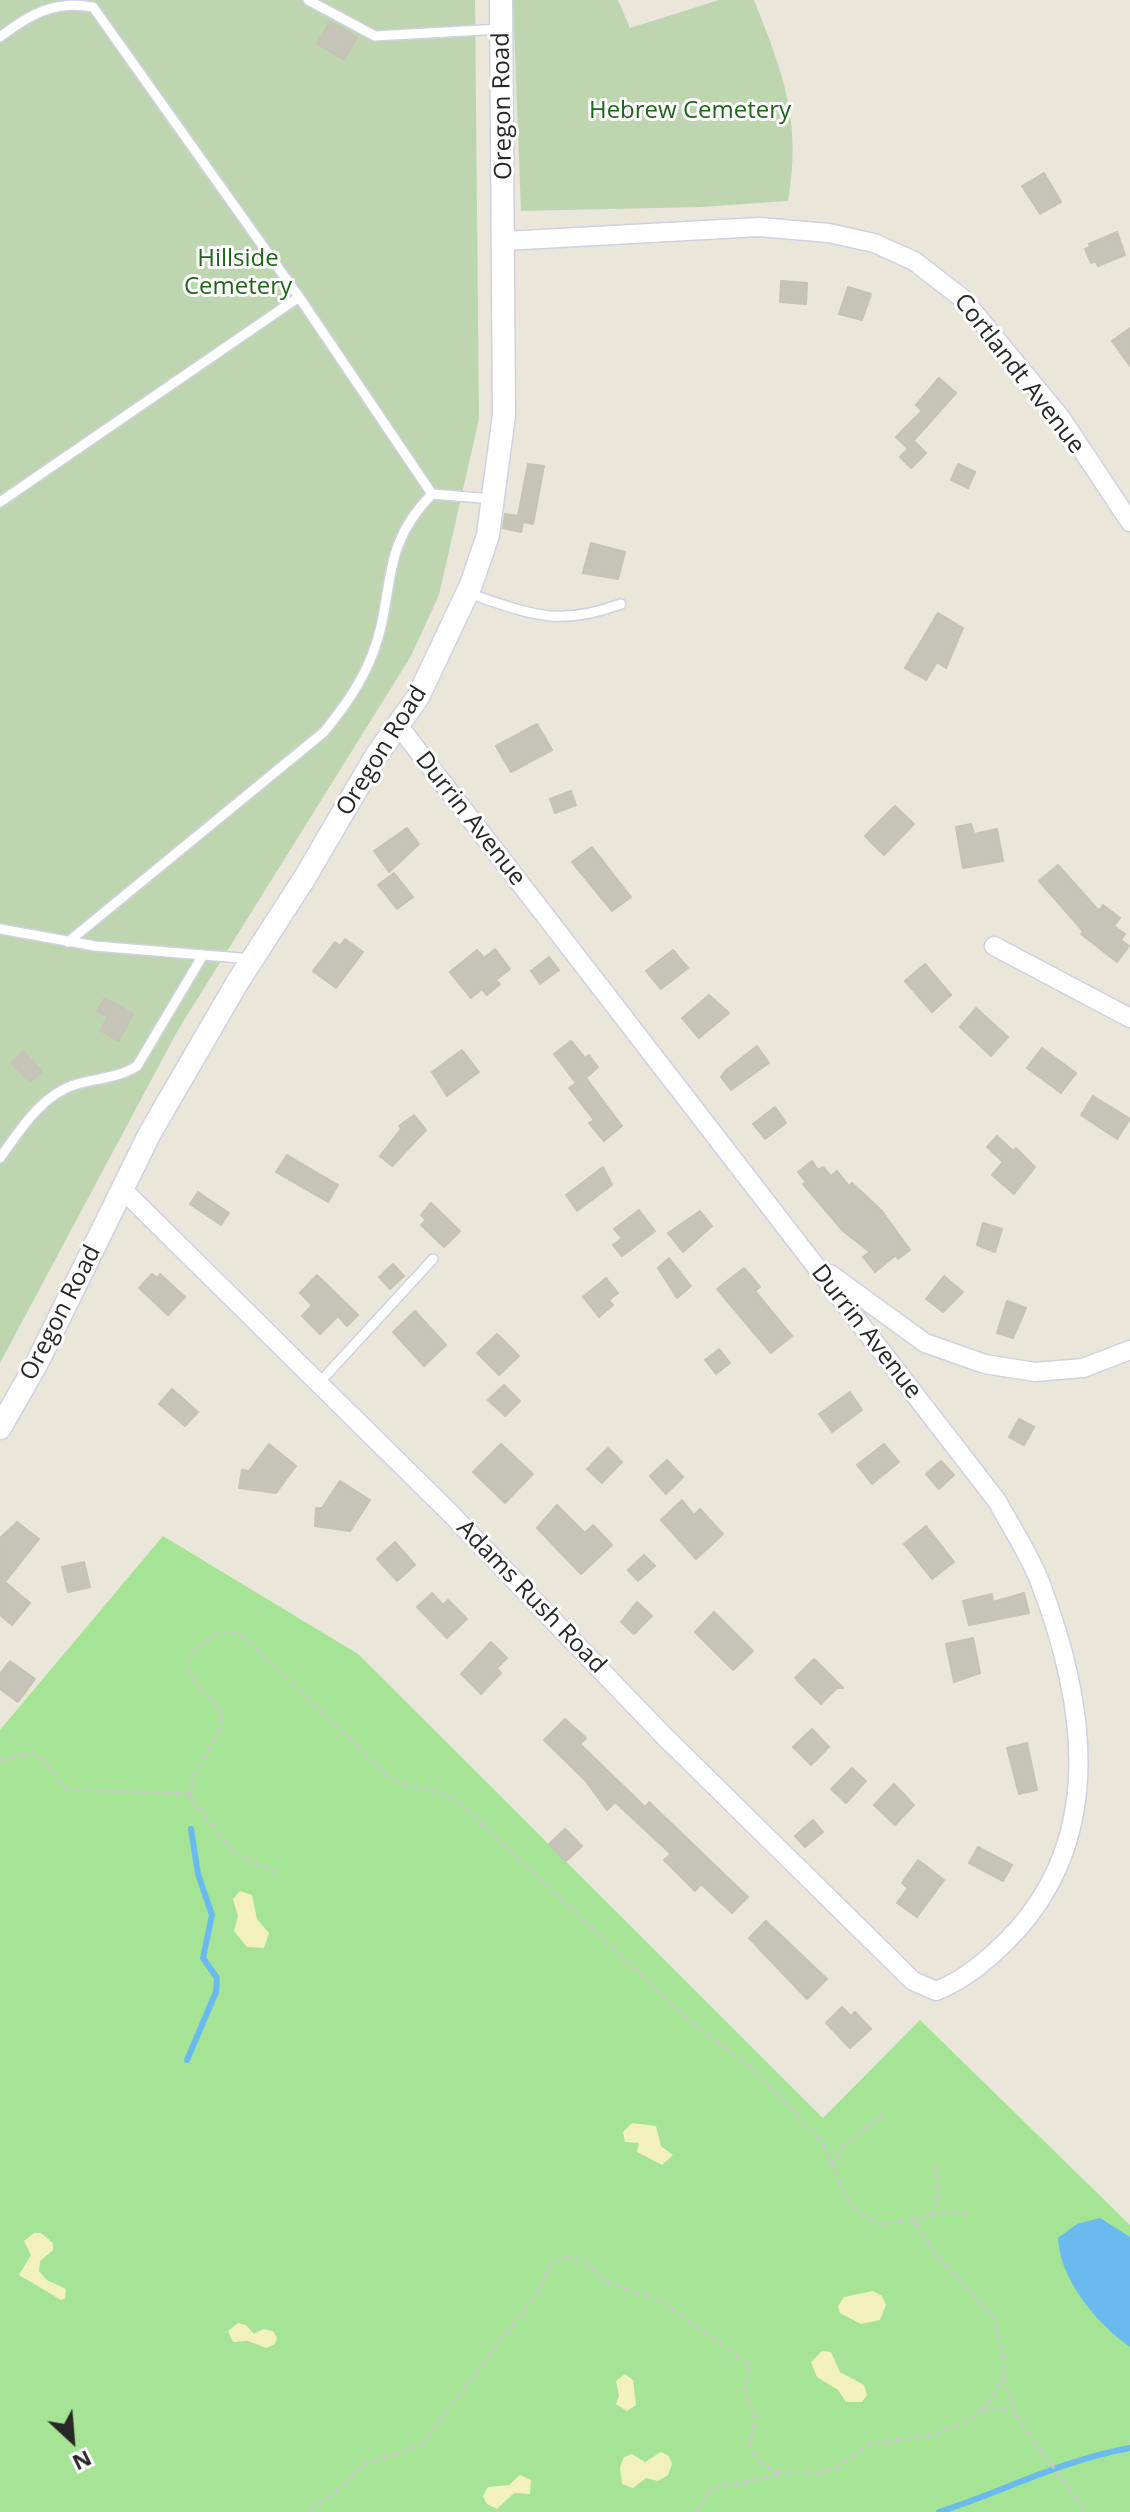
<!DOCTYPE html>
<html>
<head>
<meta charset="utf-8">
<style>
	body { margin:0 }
	#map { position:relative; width:1130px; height:2512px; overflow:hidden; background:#ebe6da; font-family:"Open Sans",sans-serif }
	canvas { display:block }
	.north { position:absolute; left:32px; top:2400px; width:80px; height:80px; -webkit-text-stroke:6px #fff; paint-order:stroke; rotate:154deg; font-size:22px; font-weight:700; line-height:32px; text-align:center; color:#282828 }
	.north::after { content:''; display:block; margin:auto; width:28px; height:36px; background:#282828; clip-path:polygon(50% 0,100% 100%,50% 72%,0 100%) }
</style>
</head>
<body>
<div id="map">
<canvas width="1130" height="2512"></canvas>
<div class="north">N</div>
</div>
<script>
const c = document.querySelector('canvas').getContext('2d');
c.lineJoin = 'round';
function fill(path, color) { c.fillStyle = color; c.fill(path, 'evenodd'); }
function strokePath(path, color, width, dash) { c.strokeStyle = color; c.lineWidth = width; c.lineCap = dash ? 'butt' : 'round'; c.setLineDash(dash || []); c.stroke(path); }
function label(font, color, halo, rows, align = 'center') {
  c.font = font + ' "Open Sans",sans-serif'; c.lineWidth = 6; c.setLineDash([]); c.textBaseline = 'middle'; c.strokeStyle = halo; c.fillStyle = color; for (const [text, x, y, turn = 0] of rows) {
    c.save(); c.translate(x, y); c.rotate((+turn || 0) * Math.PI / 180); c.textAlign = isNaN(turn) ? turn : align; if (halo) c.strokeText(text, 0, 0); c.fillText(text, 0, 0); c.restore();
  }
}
fill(new Path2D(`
	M163 1536 358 1654 823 2118 920 2020 1130 2225V2512H0V1730Z`), '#a5e494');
fill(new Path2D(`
	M240 1891 252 1895 257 1919 269 1933 264 1948 247 1947 234 1931 238 1916 233 1899Z
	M632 2123 656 2126 661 2146 673 2155 662 2165 637 2152 639 2143 625 2142 623 2132Z
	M34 2233H41L53 2243V2250L40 2261 39 2271 47 2280 66 2289 65 2299 61 2300 19 2275 31 2255 24 2241Z
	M873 2291 882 2296 886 2305 880 2320 861 2324 840 2313 838 2306 844 2297Z
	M238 2323 246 2325 254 2334 263 2329 273 2331 277 2338 275 2344 266 2348 248 2341 233 2342 228 2331Z
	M822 2351 831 2352 840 2372 864 2385 867 2395 862 2402H846L838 2390 817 2377 811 2362Z
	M625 2374 633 2380 636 2405 627 2411 616 2404 619 2396 616 2381Z
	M661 2452 669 2456 672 2464 668 2475 658 2481 646 2478 633 2488 622 2484 620 2467 624 2457 632 2454 645 2462Z
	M520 2475 531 2480 530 2494 514 2493 497 2509 487 2504 483 2496 488 2487 509 2485Z`), '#f2f1bb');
fill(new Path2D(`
	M0 0H475L479 419 439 595 411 656 178 1030 0 1363Z
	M513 0H618L630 28 719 0H754C783 73 802 121 788 201L701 207 521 211Z`), '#bdd6b0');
fill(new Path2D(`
	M1100 2218 1130 2237V2347C1096 2323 1060 2280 1058 2238L1077 2224Z`), '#6abaf0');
strokePath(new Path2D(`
	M187 2060 216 1992 217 1978 203 1958 212 1915 198 1874 191 1829
	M939 2512C1004 2491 1063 2460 1130 2448`), '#6abaf0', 6);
const building = new Path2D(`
	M330 22 357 37 344 60 317 44Z
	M1044 173 1061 202 1040 214 1022 186Z
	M1117 232 1125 255 1098 266 1095 261 1091 263 1085 249 1090 247 1089 244Z
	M781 281 807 283 806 304 780 302Z
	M848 287 871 294 862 320 839 314Z
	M1130 328V366L1112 341Z
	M939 378 956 393 907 448 896 437 922 411 916 405Z
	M915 442 926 453 911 468 900 457Z
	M528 464 544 466 533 524 523 522 521 532 503 528 505 514 518 516Z
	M958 464 975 472 968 488 951 480Z
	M591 543 625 552 618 579 583 573Z
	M938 613 963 628 946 668 937 662 926 680 905 668Z
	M537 724 552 750 511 772 496 746Z
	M571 791 576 805 555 813 550 799Z
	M895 806 914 824 884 855 865 836Z
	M971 824 974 834 997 829 1003 861 963 868 956 827Z
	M407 828 419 844 389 872 374 851Z
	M592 847 631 897 612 911 572 862Z
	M1058 865 1099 911 1103 905 1120 918 1114 926 1125 934 1121 940 1129 946 1117 962 1081 934 1083 931 1039 881Z
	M394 873 413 897 397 909 378 885Z
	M345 939 363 952 336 988 313 971 335 942 340 946Z
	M495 949 510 969 496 980 500 984 487 995 482 989 471 998 450 972 477 950 484 958Z
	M673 950 688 968 661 989 646 971Z
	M549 957 559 970 540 984 531 971Z
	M925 964 951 995 932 1012 905 981Z
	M709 995 729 1013 699 1038 682 1018Z
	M105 998 133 1014 118 1041 100 1030 108 1017 97 1011Z
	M976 1008 1008 1037 991 1056 960 1027Z
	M571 1041 585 1058 589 1055 598 1067 586 1078 622 1126 604 1141 589 1123 594 1120 569 1088 576 1083 554 1054Z
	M757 1046 769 1063 731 1090 721 1077 725 1071Z
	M1042 1048 1076 1073 1061 1093 1027 1068Z
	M462 1050 479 1072 447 1096 432 1072Z
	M23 1051 42 1071 30 1082 11 1063Z
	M1093 1096 1130 1119 1117 1139 1081 1115Z
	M775 1107 786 1123 765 1139 753 1124Z
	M414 1115 426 1130 392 1166 380 1156 401 1129 399 1126Z
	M997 1136 1013 1151 1016 1148 1035 1167 1014 1194 992 1175 1003 1162 987 1147Z
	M287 1155 338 1185 328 1202 276 1172Z
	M812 1161 818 1170 823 1167 831 1176 837 1171 849 1186 852 1183 882 1211 910 1250 898 1259 896 1255 875 1272 863 1257 870 1252 843 1231 803 1184 806 1182 798 1172Z
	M603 1167 612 1185 577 1211 566 1195Z
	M198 1192 229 1213 221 1225 190 1204Z
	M431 1203 460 1231 444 1247 421 1225 426 1220 421 1215Z
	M639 1210 655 1231 622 1256 613 1245 622 1238 614 1229Z
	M700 1211 712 1226 683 1252 668 1233Z
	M983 1223 1002 1229 995 1252 977 1245Z
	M669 1258 691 1286 677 1298 658 1268Z
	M393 1264 404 1276 390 1289 379 1277Z
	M744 1268 760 1287 755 1291 792 1336 771 1353 717 1289Z
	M152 1274 157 1278 160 1274 185 1297 168 1315 139 1288Z
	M317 1275 358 1315 347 1326 338 1316 320 1334 302 1316 312 1305 300 1293Z
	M944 1276 963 1292 943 1312 926 1299Z
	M606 1278 618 1293 609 1300 613 1305 599 1317 583 1297Z
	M1007 1301 1026 1308 1013 1338 997 1333Z
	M415 1311 446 1345 424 1366 393 1332Z
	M497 1334 519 1356 499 1375 477 1353Z
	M719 1349 730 1363 716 1374 705 1360Z
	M504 1385 520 1401 505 1416 488 1400Z
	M172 1389 198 1412 185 1426 159 1404Z
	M850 1392 862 1410 832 1432 819 1414Z
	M1019 1419 1034 1427 1024 1445 1009 1437Z
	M269 1444 296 1466 276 1493 239 1488 242 1470 249 1471Z
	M501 1444 533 1474 505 1503 473 1472Z
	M884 1444 899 1462 872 1484 857 1465Z
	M608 1448 622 1462 602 1483 587 1469Z
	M667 1460 683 1477 666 1494 650 1476Z
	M941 1461 954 1475 939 1489 926 1474Z
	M340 1481 370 1500 350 1531 315 1526 316 1508H322Z
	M682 1500 694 1515 700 1509 723 1534 696 1559 661 1520Z
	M557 1505 585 1533 593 1525 612 1545 581 1574 537 1528Z
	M17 1522 39 1539 5 1582 30 1603 12 1625 0 1615V1538Z
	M926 1526 954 1562 932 1579 904 1544Z
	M395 1542 415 1565 397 1581 377 1559Z
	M644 1555 655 1566 638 1581 628 1570Z
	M84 1562 90 1587 68 1592 62 1567Z
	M432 1593 443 1605 448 1600 467 1619 447 1638 417 1607Z
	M1024 1593 1029 1613 969 1625 963 1601 992 1594 993 1602Z
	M637 1602 652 1616 634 1634 621 1622Z
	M714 1612 753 1651 733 1670 695 1632Z
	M973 1638 980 1673 954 1682 946 1644Z
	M491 1642 507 1658 497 1668 501 1673 481 1694 461 1674Z
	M814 1659 843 1688H837L821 1704 795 1678Z
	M10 1661 35 1679 18 1702 0 1689V1674Z
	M565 1719 586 1738 580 1744 645 1807 649 1802 748 1897 732 1913 701 1884 695 1891 664 1860 671 1854 615 1802 607 1810 585 1780 544 1740Z
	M812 1729 829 1747 811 1765 793 1747Z
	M1027 1743 1037 1790 1019 1794 1007 1748Z
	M852 1768 866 1781 846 1803 831 1789Z
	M894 1784 914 1805 895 1825 874 1805Z
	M813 1820 823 1832 805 1847 795 1836Z
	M565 1829 582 1846 566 1861 549 1844Z
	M978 1847 1012 1865 1003 1881 969 1863Z
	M918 1860 944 1880 917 1917 897 1903 908 1888 902 1883Z
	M766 1921 827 1979 807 1999 749 1938Z
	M842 2007 851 2016 855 2012 871 2029 850 2048 826 2023Z`);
fill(building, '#c6c4b8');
strokePath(building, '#c6c2b4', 2);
const service = new Path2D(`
	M308 0 375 36 501 29
	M0 37C30 14 55 0 93 7L299 297
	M0 502 299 297 432 494
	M467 593C529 613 556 628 621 604
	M0 929 95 946 252 959
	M68 942 324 732C344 707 361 684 373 653 396 592 378 549 432 494L493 499
	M0 1158C19 1131 42 1094 77 1084 97 1078 119 1078 137 1066L203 955
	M319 1383 433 1259`);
const minor = new Path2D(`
	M505 241 759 227 829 233 874 243 914 261 962 298 1061 418 1130 522
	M994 946 1130 1018
	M122 1189 450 1513 663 1735 913 1981 936 1991C968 1979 995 1954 1018 1929 1106 1829 1084 1698 1040 1582 1029 1554 1011 1527 997 1501L398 725
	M830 1274 925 1343 985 1364 1035 1372 1083 1368 1130 1350`);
const tertiary = new Path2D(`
	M0 1428 38 1361 150 1133 237 983 304 879 376 756 418 697 471 585 488 535 504 415 501 0`);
strokePath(service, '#cfd0e2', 12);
strokePath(minor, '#cfd0e2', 21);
strokePath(tertiary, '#cfd0e2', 25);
strokePath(new Path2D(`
	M0 1760 33 1754 43 1760 66 1788 72 1790 187 1794 234 1853 275 1872
	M191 1797C189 1766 221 1744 222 1714 211 1692 185 1685 189 1655L218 1632 240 1633 388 1776C412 1791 437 1786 462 1805L690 2021 744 2062 776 2092 822 2142 847 2199 862 2215 880 2224 913 2220 941 2260 994 2317 1005 2364 1001 2382 990 2400 974 2417 955 2426 927 2436 871 2443 838 2467 822 2473 777 2472 761 2463 749 2445 756 2419 744 2389 750 2365 662 2301 608 2283 582 2260 569 2257 552 2262 539 2291 421 2445 365 2464 336 2492 306 2512
	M832 2166 842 2148 883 2114
	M930 2217 938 2202 935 2165
	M913 2220 946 2212 969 2214
	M1003 2377 1019 2421 1086 2512
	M982 2410 999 2408 1013 2413
	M696 2512 710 2491 718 2487 782 2474`), '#c7c7c7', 3, [6, 4]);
strokePath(service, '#fff', 9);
strokePath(minor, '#fff', 18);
strokePath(tertiary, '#fff', 22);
label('24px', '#282828', '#fff', [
	["Oregon Road",503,106,-91],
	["Cortlandt Avenue",1019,374,52],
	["Oregon Road",382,751,-58],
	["Durrin Avenue",470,819,52],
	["Oregon Road",61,1313,-63],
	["Durrin Avenue",866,1332,52],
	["Adams Rush Road",531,1597,46]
]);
label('24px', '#1d6618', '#fff', [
	["Hebrew Cemetery",690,111],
	["Hillside",238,259],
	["Cemetery",238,287]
]);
</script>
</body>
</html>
